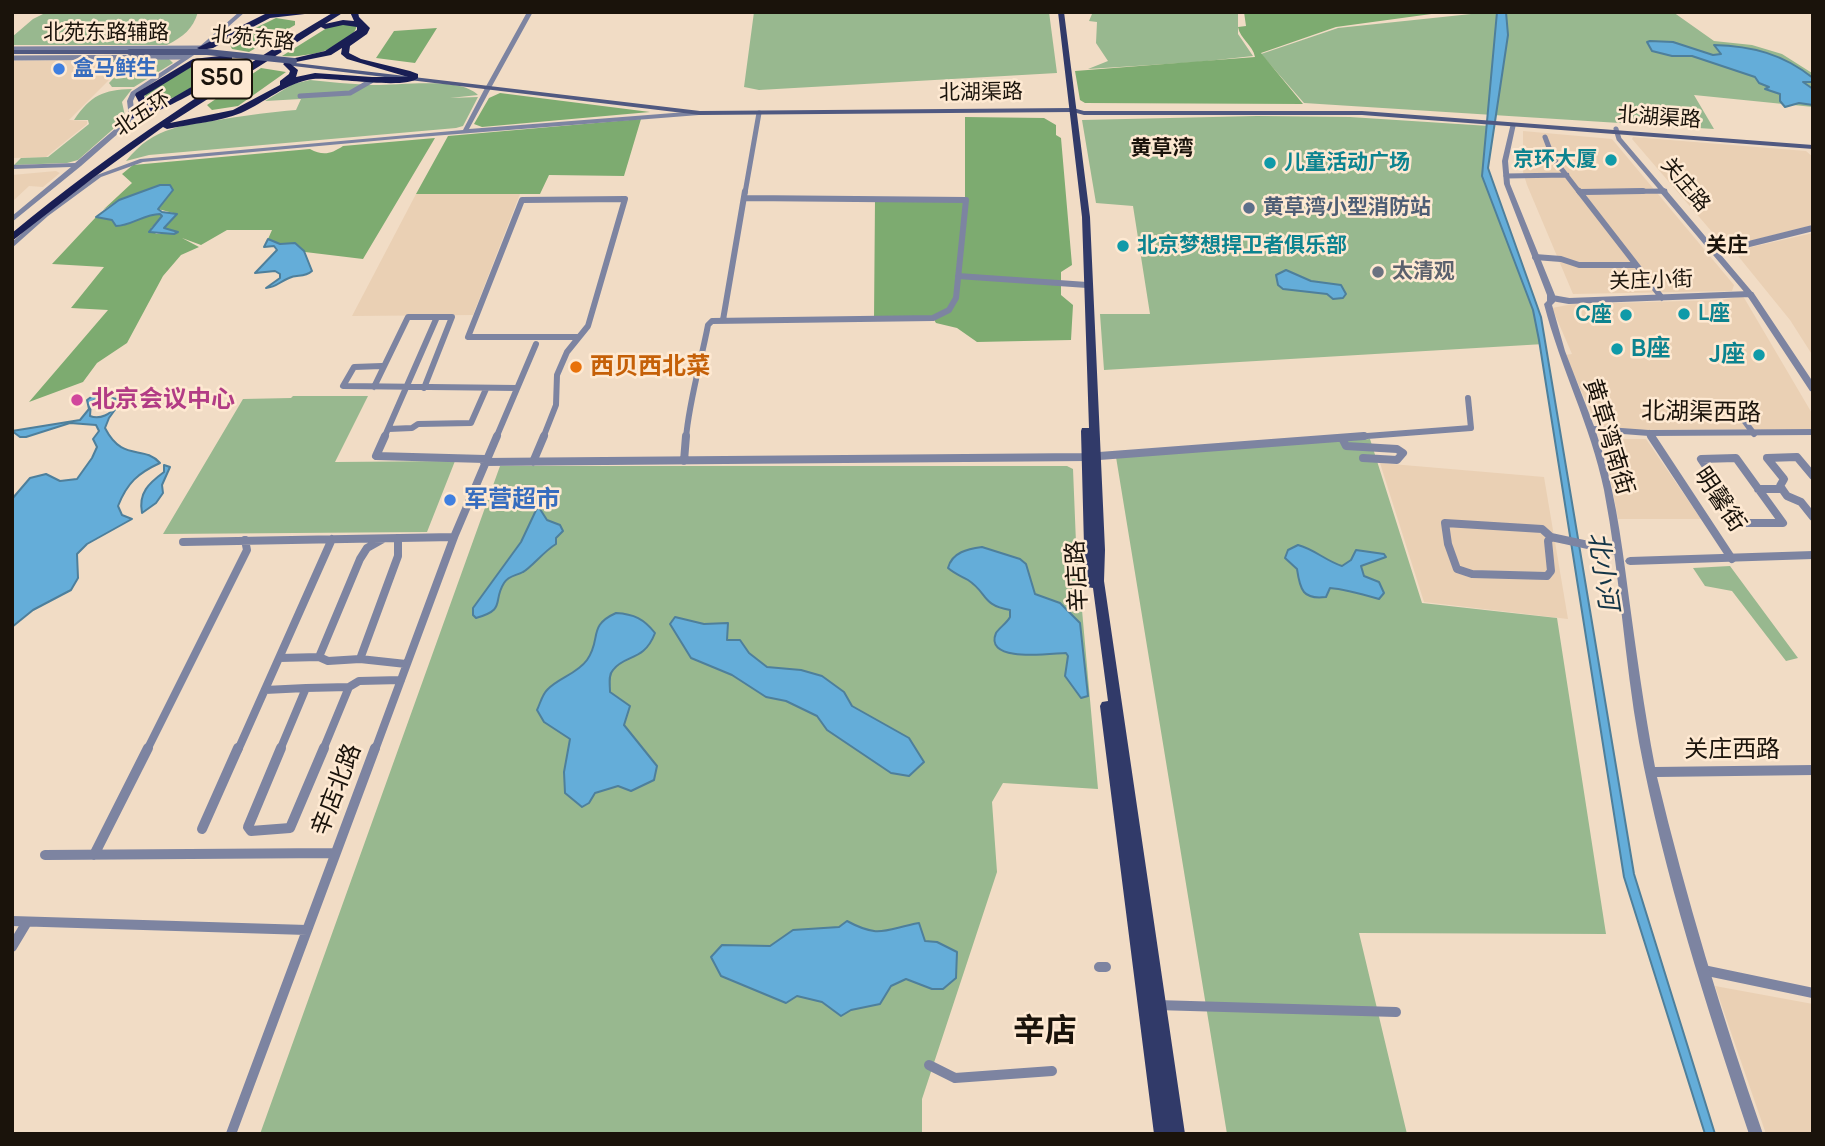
<!DOCTYPE html>
<html>
<head>
<meta charset="utf-8">
<style>
	body { margin:0 }
	#map { position:relative; width:1825px; height:1146px; overflow:hidden; background:#f1dcc5; font-family:Manrope,sans-serif }
	canvas { display:block }
	.frame { position:absolute; inset:0; border:14px solid #1a130b; pointer-events:none }
</style>
</head>
<body>
<div id="map">
<canvas width="1825" height="1146"></canvas>
<div class="frame"></div>
</div>
<script>
const c = document.querySelector('canvas').getContext('2d');
c.lineJoin = 'round';
function fill(path, color) { c.fillStyle = color; c.fill(path, 'evenodd'); }
function strokePath(path, color, width, dash) { c.strokeStyle = color; c.lineWidth = width; c.lineCap = dash ? 'butt' : 'round'; c.setLineDash(dash || []); c.stroke(path); }
function label(font, color, halo, rows, align = 'center') {
  c.font = font + ' Manrope,"Noto Sans SC",sans-serif'; c.lineWidth = 5; c.setLineDash([]); c.textBaseline = 'middle'; c.strokeStyle = halo; c.fillStyle = color; for (const [text, x, y, turn = 0] of rows) {
    c.save(); c.translate(x, y); c.rotate((+turn || 0) * Math.PI / 180); c.textAlign = isNaN(turn) ? turn : align; if (halo) c.strokeText(text, 0, 0); c.fillText(text, 0, 0); c.restore();
  }
}
fill(new Path2D(`
	M87 60 84 63H126L69 120 87 121V124L46 157 12 158V61Z
	M1523 131 1612 139 1734 285 1732 291 1573 294 1527 185 1523 172Z
	M1633 137 1806 151 1813 157V225L1725 247 1632 139Z
	M56 171 60 173 43 187 29 186 12 202V175Z
	M416 194H520L473 315 352 316Z
	M1813 233V356L1790 320 1734 251Z
	M1743 296 1813 415V429L1599 430 1565 355 1572 354 1552 308 1573 304 1722 300Z
	M1603 439H1646L1701 519H1618Z
	M1380 463 1544 477 1568 619 1424 602Z
	M1715 986 1813 1004V1134H1766Z`), '#ead0b4');
fill(new Path2D(`
	M47 12H198C193 29 183 37 167 45H12V37L33 19Z
	M754 12H1049L1057 73 759 90 744 87Z
	M1083 12H1238V34L1253 56 1198 62 1088 69 1108 61 1096 43 1097 22 1089 21 1092 14Z
	M1490 12H1673L1714 41 1752 45 1782 54 1812 73 1813 107 1694 95 1714 129 1304 103 1261 54 1338 28Z
	M169 59 173 63 134 87H112L109 83 129 62H85L100 60Z
	M310 80C330 82 350 84 370 85 396 86 460 76 478 95L450 98 478 97 463 126 456 128 149 155 126 161C155 125 184 126 224 119 249 115 271 112 296 110L301 99 265 101 293 84Z
	M132 89 122 102 125 116 120 123 78 160 67 163 14 165 21 158 48 157 89 124 88 120H74C91 95 103 90 132 89Z
	M1257 116 1350 117 1489 126 1483 168 1540 321 1544 344 1104 370 1100 314H1150L1133 206 1096 203 1082 120Z
	M293 396H368L335 462 455 461 427 532 163 534 243 399 291 398Z
	M1370 439 1422 603 1557 618 1606 934 1359 933 1407 1134H1227L1116 457Z
	M500 466H1067L1073 469 1076 543 1098 789 1003 783 992 802 997 872 922 1099V1134H260Z
	M1730 566 1798 658 1786 661 1732 591 1705 586 1693 568Z`), '#98b88f');
fill(new Path2D(`
	M1244 12H1446L1336 27 1261 53 1303 104 1085 103 1080 100 1075 71 1255 57C1253 45 1240 39 1238 27L1246 26Z
	M276 18 295 21V25L249 52 232 49 230 45 237 37Z
	M342 23 357 26C349 50 304 58 282 56L330 26Z
	M437 28 415 63 376 58 394 31Z
	M205 62 228 64 176 97 151 102 144 98 147 92 194 65Z
	M261 68 286 72 238 106 212 110 207 105Z
	M500 93 650 112 482 127 474 124 489 98Z
	M965 117 1044 118 1056 125V135L1061 138 1072 265 1061 272V295L1073 305 1071 340 977 342 957 328 936 323 933 318 874 319 875 200 965 199Z
	M641 119 624 176 549 175 540 194H416L448 136Z
	M435 138 363 259 305 252 295 244H280L268 239 272 230H227L201 245 182 238 199 247 181 255 163 276 127 343 97 363 83 382 29 402 108 310 71 308 104 267 52 264 96 217 112 220 116 226C131 226 144 214 160 214L162 216 151 228 156 234 177 233 164 228 177 214 158 209 172 191 119 200 103 210 132 183 122 174 133 165 310 149C323 156 331 154 343 146Z`), '#7dab70');
const water = new Path2D(`
	M1497 12H1506L1508 35 1488 168 1541 317 1634 874 1715 1134H1705L1624 877 1539 340 1533 310 1482 176Z
	M1650 41 1673 42 1713 55 1721 54 1714 45C1752 46 1783 54 1813 78V82H1803L1813 89V105L1799 103 1785 107 1780 101V94L1765 89 1769 87 1759 83 1755 77 1692 56H1672L1652 51 1647 42Z
	M160 185H170L173 190 158 209 162 212 177 214 164 228 178 232 174 234 149 232 162 216 160 214C144 214 131 226 116 226L112 220 96 217 119 200Z
	M268 239 280 244 295 243 304 251 312 271C304 278 297 274 289 278 279 282 277 287 266 288L280 278V274L275 271 255 273 277 250 274 246 264 247Z
	M1286 270 1311 281 1341 285 1346 294 1343 298 1333 299 1327 294 1283 289 1278 285 1276 275Z
	M102 389 105 395 91 402 90 416C100 420 111 414 116 406L112 398 122 400 109 418 105 428C123 463 143 444 160 463 138 473 127 483 118 506L122 515 132 519 87 544 77 554 78 578 71 590 33 610 12 627V499L30 478 46 474 60 481 77 479 92 458 97 447 93 439 99 431 96 425 70 423 26 437H20L12 431 80 420 89 409 87 400Z
	M164 465 170 467 162 485 163 493 156 503 142 513C138 493 149 483 164 472Z
	M538 506 547 520 560 525 563 531 556 538V544C544 551 531 568 523 572 516 576 509 575 504 583 492 602 507 609 476 618L473 615V608L521 542Z
	M1298 545C1314 549 1326 561 1342 566L1351 560 1356 550 1384 554 1386 557 1361 566 1364 576 1379 582 1384 593 1379 599C1365 595 1344 589 1330 588L1326 597C1303 600 1300 590 1297 569L1285 558 1288 550Z
	M982 547 1020 559 1026 564 1035 594 1060 603 1080 623 1088 696 1081 698 1065 676 1068 656 1066 653C1054 653 983 664 996 633 999 628 1007 623 1010 617V610C981 605 988 593 968 580 961 576 955 574 948 568 952 552 968 549 982 547Z
	M616 613C634 614 644 619 655 633 644 662 625 654 613 670 608 675 610 685 610 692L630 706 624 725 657 766 654 780 631 791 618 786 595 793 589 803 582 807 565 793 564 772 570 739 544 722 537 710C540 704 542 695 547 690 558 678 577 674 587 660 602 639 587 626 616 613Z
	M675 617 704 624 728 623 727 640H740L749 653 767 667 801 670 822 676 844 692 852 706 909 738 924 762 909 776 891 773 827 730 817 716 786 701 766 697 732 675 691 658 670 624Z
	M847 921C880 939 885 929 919 923L925 941 937 942 957 952 956 978 943 989H932L906 979 891 986 880 1004 851 1010 841 1016 822 1002 797 996 786 1003 721 976 711 957 722 945 770 946 793 930 839 927Z`);
fill(water, '#64add9');
strokePath(water, '#4e7f9b', 2);
strokePath(new Path2D(`
	M12 49 201 48
	M12 58 186 57
	M488 88 530 12
	M300 96 350 93 371 81
	M1616 129 1619 139 1665 193
	M1545 137 1553 158 1580 193
	M1506 176 1567 175
	M1580 192 1665 191
	M745 193 759 113`), '#7d84a1', 5);
strokePath(new Path2D(`
	M1579 191 1662 298
	M1663 191 1750 294
	M1580 192 1643 191
	M1721 251 1813 228
	M1535 257 1561 259 1579 265H1636
	M958 276 1087 285
	M1552 298 1569 301 1750 294
	M723 320 745 191
	M382 366 354 367 343 386 517 388
	M374 387 408 317H452L424 388
	M1749 418 1743 419 1754 434
	M389 429 412 428 418 424 471 423 486 389
	M1649 433 1652 438
	M384 438 437 317
	M496 438 536 344
	M543 438 556 405 557 375 567 352 588 326 625 199 522 200 468 337H577
	M686 438C689 401 701 362 708 325L712 321 933 318 949 310 956 298 966 200 746 198
	M1341 438 1471 428 1468 398`), '#7d84a1', 6);
strokePath(new Path2D(`
	M385 436 376 456 485 459
	M1651 436 1732 559
	M1342 438 1346 446 1397 449 1403 453 1397 460 1363 458
	M1736 458 1783 523H1744L1727 499 1718 495 1713 488 1718 484 1701 459Z
	M684 461 686 436
	M484 462 1086 457 1364 436
	M533 462 544 436
	M1813 476 1797 457 1767 458 1784 479 1780 486 1787 496 1801 502 1813 517
	M1758 489H1782
	M1445 523 1542 529 1551 537 1548 541 1551 571 1547 576 1472 574 1457 569 1448 544Z
	M1551 537 1616 551
	M183 542 454 537
	M319 657 360 559 367 548 383 539
	M280 658 319 657 328 661 360 659 406 664
	M360 659 398 556V538
	M349 687 359 681 401 680
	M265 690 306 688
	M147 750 247 550 245 540
	M238 750 332 539
	M280 750 306 688 349 687
	M323 750 349 687
	M375 750 454 537 497 436`), '#7d84a1', 8);
strokePath(new Path2D(`
	M281 748 248 827 251 831 290 828 324 748
	M202 829 238 748
	M45 855 335 853
	M94 855 148 748
	M12 921 307 930
	M12 947 27 922
	M1099 967H1106
	M1703 970 1813 993
	M1156 1005 1396 1012
	M929 1065 955 1078 1052 1071
	M231 1134 375 748`), '#7d84a1', 10);
fill(new Path2D(`
	M239 12H245L203 49 136 94 133 101 135 117 129 124 81 166 12 222V216L71 167 12 169V165L75 163 129 117 127 101 131 92 199 47Z
	M488 86 491 88 469 129 699 111 702 113 699 115 407 138 143 162 101 177 48 216 12 248V242L44 214 97 175 140 159 463 130 485 88Z
	M1511 123 1516 124 1508 161 1510 184 1555 295V302L1552 305 1565 351 1594 426 1649 430 1813 429V435L1649 436 1596 432C1614 484 1621 537 1628 591 1636 650 1644 709 1655 767L1813 765V775L1657 777C1686 898 1722 1016 1763 1134H1749C1706 1005 1664 875 1639 742 1624 658 1620 573 1604 490 1591 426 1560 367 1544 304L1547 301V295L1504 184 1502 161Z
	M1747 292H1753L1813 382V392L1810 391 1746 294Z
	M1813 551V559L1630 565 1627 564 1625 561 1627 558 1630 557Z`), '#7d84a1');
fill(new Path2D(`
	M12 50H130L133 52 130 54H12Z
	M287 62 700 111 1073 108 1084 111H1362L1813 145V149L1362 115H1084L1073 112 700 115 285 65 284 64Z`), '#505981');
fill(new Path2D(`
	M1058 12H1064L1090 217 1105 550 1104 581 1185 1134H1154L1100 706 1102 702 1108 701 1093 588 1087 587 1085 584 1081 431 1082 428H1089L1082 217Z`), '#313a69');
fill(new Path2D(`
	M285 12H322L270 18 213 48 201 50 197 48 265 14Z
	M334 12H344L325 24 343 20 354 21 350 12H358L359 17 370 28 367 34 350 46 349 53 361 59 410 71 418 74V78C405 90 334 77 313 79 287 82 264 103 241 113 219 122 190 124 167 129L163 127 93 178 12 241V233C113 149 222 79 334 12ZM343 25 357 27V30L325 51 291 59V63L331 55 342 48 341 54 347 59 408 77H372L315 73 296 77 298 70 287 61 283 64 290 71 289 74 280 81V85L233 110 170 123 321 27 325 29Z
	M229 55H232V59L198 63 144 96 146 100 163 102 169 100 236 61H242V65C224 75 143 126 128 117L153 106 140 104 135 95 136 93 193 59Z`), '#191e54');
strokePath(new Path2D(`
	M130 52H207L294 61`), '#505981', 6);
for (const [x, y, r, color] of [
	[59,69,7,"#3f7fe0"],
	[1611,160,7,"#0f9aa8"],
	[1270,163,7,"#0f9aa8"],
	[1249,208,7,"#5c6f8a"],
	[1123,246,7,"#0f9aa8"],
	[1378,272,7,"#6b7280"],
	[1684,314,7,"#0f9aa8"],
	[1626,315,7,"#0f9aa8"],
	[1617,349,7,"#0f9aa8"],
	[1759,355,7,"#0f9aa8"],
	[576,367,7,"#e8710a"],
	[77,400,7,"#d1479c"],
	[450,500,7,"#3f7fe0"]
]) { const dot = new Path2D(); dot.arc(x, y, r, 0, 2 * Math.PI); c.fillStyle = color; c.fill(dot); strokePath(dot, '#fee9d2', 2.5); }
label('21px', '#1a130b', '#fee9d2', [
	["北苑东路辅路",106,33],
	["北苑东路",253,39,6],
	["北湖渠路",981,93,-1],
	["北五环",143,114,-34],
	["北湖渠路",1659,118,4],
	["关庄路",1685,185,50],
	["关庄小街",1651,281,-2]
]);
label('bold 21px', '#366cbe', '#fee9d2', [
	["盒马鲜生",73,69]
], 'left');
label('bold 21px', '#1a130b', '#fee9d2', [
	["黄草湾",1162,149],
	["关庄",1727,246]
]);
label('bold 21px', '#0d838f', '#fee9d2', [
	["京环大厦",1597,160,"right"],
	["儿童活动广场",1284,163],
	["北京梦想捍卫者俱乐部",1137,246],
	["L座",1698,314],
	["C座",1612,315,"right"]
], 'left');
label('bold 21px', '#4e5e75', '#fee9d2', [
	["黄草湾小型消防站",1263,208]
], 'left');
label('bold 21px', '#5b616d', '#fee9d2', [
	["太清观",1392,272]
], 'left');
for (const [x, y, w] of [
	[222,79,60]
]) { const box = new Path2D(); box.roundRect(x - w / 2, y - 19.5, w, 39, 5); c.fillStyle = '#fee9d2'; c.fill(box); strokePath(box, '#1a130b', 2); }
label('bold 23px', '#1a130b', null, [
	["S50",222,79]
]);
label('bold 24px', '#0d838f', '#fee9d2', [
	["B座",1631,349],
	["J座",1745,355,"right"]
], 'left');
label('bold 24px', '#c56008', '#fee9d2', [
	["西贝西北菜",590,367]
], 'left');
label('bold 24px', '#b23c85', '#fee9d2', [
	["北京会议中心",91,400]
], 'left');
label('24px', '#1a130b', '#fee9d2', [
	["北湖渠西路",1701,413,1],
	["黄草湾南街",1608,437,73],
	["明馨街",1719,500,56],
	["辛店路",1078,576,-93],
	["关庄西路",1732,750],
	["辛店北路",337,790,-69]
]);
label('bold 24px', '#366cbe', '#fee9d2', [
	["军营超市",464,500]
], 'left');
label('italic 26px', '#143547', '#fee9d2', [
	["北小河",1602,571,81]
]);
label('bold 32px', '#1a130b', '#fee9d2', [
	["辛店",1045,1032]
]);
</script>
</body>
</html>
